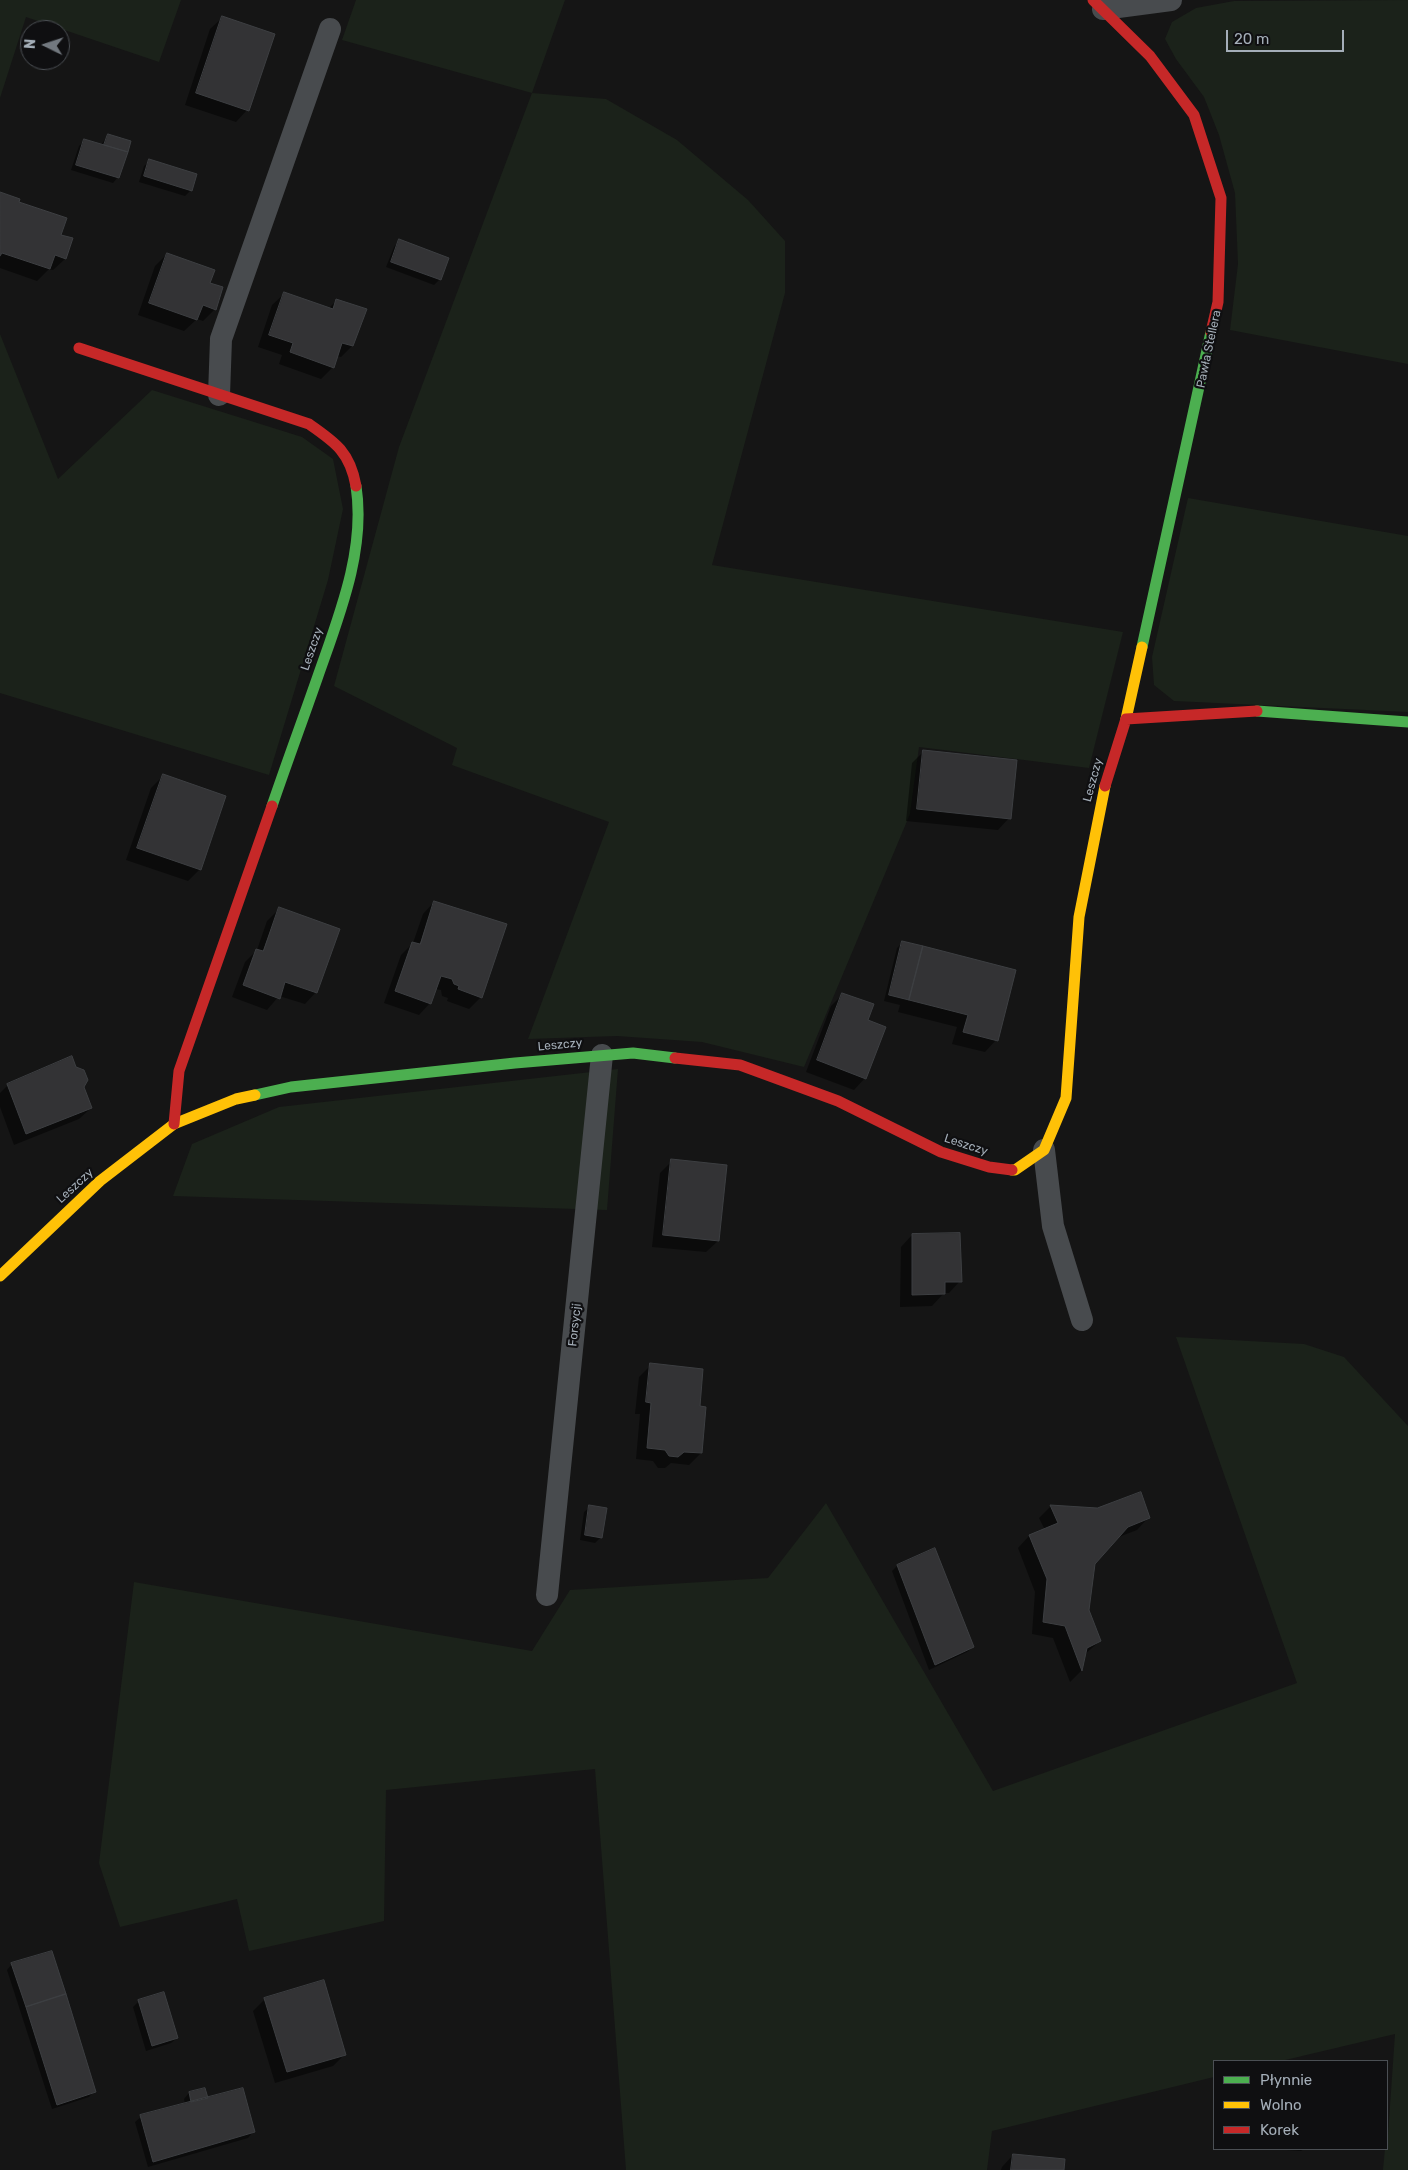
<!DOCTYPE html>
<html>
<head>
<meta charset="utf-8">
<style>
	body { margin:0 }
	#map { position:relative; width:1408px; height:2170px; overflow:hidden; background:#151515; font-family:Rubik,sans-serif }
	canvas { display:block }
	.legend { position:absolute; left:1213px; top:2060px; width:175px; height:90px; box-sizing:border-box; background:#0f0f11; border:1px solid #4b4f54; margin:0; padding:6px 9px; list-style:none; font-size:15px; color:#a4aeb8 }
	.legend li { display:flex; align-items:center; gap:10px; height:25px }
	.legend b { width:25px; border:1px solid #4b4f54 }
	.north { position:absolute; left:20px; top:20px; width:50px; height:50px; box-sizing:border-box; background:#0f0f11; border:1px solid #4b4f54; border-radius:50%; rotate:274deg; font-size:14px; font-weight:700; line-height:20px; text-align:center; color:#a4aeb8 }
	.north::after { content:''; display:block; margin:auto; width:18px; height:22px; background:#72787f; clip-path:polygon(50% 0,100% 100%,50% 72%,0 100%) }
	.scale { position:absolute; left:1226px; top:30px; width:118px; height:22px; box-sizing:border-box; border:2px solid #a4aeb8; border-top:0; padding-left:6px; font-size:15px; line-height:18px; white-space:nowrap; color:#a4aeb8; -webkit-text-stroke:4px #0f0f11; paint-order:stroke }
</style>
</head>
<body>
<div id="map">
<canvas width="1408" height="2170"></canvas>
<ul class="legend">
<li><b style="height:6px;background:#4caf50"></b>Płynnie</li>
<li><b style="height:6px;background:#ffc107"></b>Wolno</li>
<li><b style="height:6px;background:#c62828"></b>Korek</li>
</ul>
<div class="north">N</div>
<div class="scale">20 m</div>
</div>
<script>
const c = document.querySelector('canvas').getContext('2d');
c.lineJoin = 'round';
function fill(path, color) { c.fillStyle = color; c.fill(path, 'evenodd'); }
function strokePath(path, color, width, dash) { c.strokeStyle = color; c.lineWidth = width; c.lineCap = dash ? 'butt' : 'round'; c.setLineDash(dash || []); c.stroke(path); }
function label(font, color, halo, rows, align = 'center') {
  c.font = font + ' Rubik,sans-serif'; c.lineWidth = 4.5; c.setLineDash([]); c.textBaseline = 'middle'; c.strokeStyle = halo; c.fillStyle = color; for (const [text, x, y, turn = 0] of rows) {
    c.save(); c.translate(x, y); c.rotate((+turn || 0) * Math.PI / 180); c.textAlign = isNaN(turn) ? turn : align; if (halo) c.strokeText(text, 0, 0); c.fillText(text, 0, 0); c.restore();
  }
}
fill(new Path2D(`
	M0 0H181L159 62 26 17 0 98Z
	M356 0H565L532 93 606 99 677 140 748 200 785 241V293L712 565 1123 632 1089 768 919 747 910 814 804 1067 702 1042 617 1036 528 1039 609 822 452 765 457 748 334 686 399 447 532 93 342 40Z
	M1408 0V364L1230 330 1238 264 1235 193 1219 135 1204 97 1176 59 1165 39 1172 22 1196 8 1234 1Z
	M0 334 58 479 152 390 302 437 333 459 343 509 328 580 269 775 0 693Z
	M1188 498 1408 536V712L1174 701 1154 685 1152 657Z
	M618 1069 607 1210 173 1196 192 1144 279 1107Z
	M1176 1337 1304 1344 1344 1357 1408 1426V2170H1383L1385 2149H1387L1395 2034 1281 2061H1214V2077L992 2131 987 2170H626L595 1769 386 1790 384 1921 249 1951 237 1899 120 1927 99 1863 134 1582 532 1651 570 1590 768 1578 826 1503 993 1791 1297 1683Z`), '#1b221a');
fill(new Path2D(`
	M222 18 247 110 236 122 185 105 210 29Z
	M108 135 118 177 113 183 71 170 79 146 84 141 101 145Z
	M150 161 191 190 185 196 139 182 144 166Z
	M0 193 18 203 60 236 65 259 53 270 49 269 37 281 0 268Z
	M399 241 440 279 434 285 386 267 394 247Z
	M167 254 209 283 215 309 203 321 197 319 184 331 138 315 155 266Z
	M284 294 328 309 337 300 352 346 341 357 336 356 333 367 321 379 279 364 282 355 258 347 272 305Z
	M924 751 1009 818 998 830 906 821 912 763Z
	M163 776 200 869 188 881 126 860 151 788Z
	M434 902 481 997 469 1009 447 1001 448 998 442 996 441 990 435 989 430 1003 419 1015 384 1003 401 955 413 943 423 914Z
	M279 909 316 992 305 1004 279 996 267 1010 232 997 245 962 257 950 267 921Z
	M903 942 996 1040 985 1052 952 1044 957 1027 898 1012 900 1005 884 1001 897 948Z
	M843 994 866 1021 865 1078 854 1090 806 1072 831 1006Z
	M8 1085 91 1108 79 1119 14 1145 0 1107V1093Z
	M672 1161 718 1241 706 1252 652 1247 660 1173Z
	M912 1235 960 1281 949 1293H944L932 1306 900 1307 901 1247Z
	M651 1365 698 1407 701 1453 689 1465 671 1463 665 1468H658L653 1461 636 1459 640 1414H635L639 1377Z
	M1051 1506 1148 1518 1137 1530 1116 1538 1094 1563 1088 1610 1100 1641 1084 1655 1081 1671 1070 1682 1053 1638 1032 1634 1035 1592 1018 1548 1029 1536 1045 1530 1039 1518Z
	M590 1507 601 1537 595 1543 580 1540 584 1512Z
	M897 1566 973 1647 967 1652 929 1670 892 1571Z
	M12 1964 94 2091 89 2097 52 2109 7 1970Z
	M265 1999 345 2054 333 2066 275 2083 253 2011Z
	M139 2001 177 2038 171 2043 146 2051 133 2007Z
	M189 2093 207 2099 253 2132 248 2138 148 2167 135 2122 141 2117 185 2105 184 2099Z
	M1273 2149H1304L1301 2151Z
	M1013 2155 1063 2170H1001L1002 2167Z`), '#0007');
const building = new Path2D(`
	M222 16 275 34 249 111 196 93Z
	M108 134 131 141 128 152 104 145Z
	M84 139 128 152 119 178 76 165Z
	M149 159 197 174 192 191 144 176Z
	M0 192 20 199 19 202 67 218 61 235 73 238 66 259 55 255 50 269 2 253 0 256Z
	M399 239 449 258 441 280 391 262Z
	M167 253 215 270 210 283 223 287 216 310 203 305 197 320 149 303Z
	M284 292 333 309 336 299 367 309 353 346 342 343 334 368 290 352 293 343 269 335Z
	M923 750 1017 760 1011 819 917 809Z
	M163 774 226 796 201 870 137 848Z
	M434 901 507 924 482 998 458 989 459 986 454 984 452 979 441 976 431 1004 395 991 412 942 420 944Z
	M279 907 340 929 317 993 285 982 280 999 243 985 256 949 263 951Z
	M902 941 923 946 909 1000 889 995Z
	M923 946 1016 970 998 1041 963 1032 968 1015 909 1000Z
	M842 993 874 1004 868 1020 886 1027 866 1079 817 1060Z
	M72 1056 76 1067 84 1070 88 1080 84 1087 92 1108 26 1134 7 1084Z
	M671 1159 727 1165 719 1241 663 1235Z
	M960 1233 962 1282H945V1294L912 1295V1234Z
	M650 1363 703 1369 700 1406 706 1407 702 1453 684 1452 678 1457 669 1456 665 1450 647 1448 651 1403 646 1402Z
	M1141 1492 1150 1518 1128 1527 1095 1564 1089 1610 1101 1641 1087 1648 1082 1671 1065 1626 1043 1622 1047 1579 1029 1535 1058 1523 1050 1505 1097 1508Z
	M589 1505 607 1508 602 1538 585 1535Z
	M935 1548 974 1647 935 1665 897 1565Z
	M52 1951 66 1994 26 2007 11 1963Z
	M324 1980 346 2055 287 2072 264 1998Z
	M164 1992 178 2038 152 2046 138 2000Z
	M66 1994 96 2092 57 2105 26 2007Z
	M205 2088 208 2098 191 2102 189 2092Z
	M243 2088 255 2132 153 2162 140 2115Z
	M1013 2154 1065 2159 1064 2170H1011Z`);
fill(building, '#333335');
strokePath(building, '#3d3f42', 1);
strokePath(new Path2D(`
	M1103 9 1171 0
	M219 395 221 339 330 29
	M1044 1150 1053 1226 1082 1320
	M547 1595 602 1055`), '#484b4e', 22);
strokePath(new Path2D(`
	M1142 647 1211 332
	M1257 711 1408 722
	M272 806C287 762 303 719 318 676 339 616 366 550 356 486
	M255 1095 291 1087 515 1063 633 1053 675 1058`), '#4caf50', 11);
strokePath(new Path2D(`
	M1126 719 1142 647
	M1012 1170H1015L1044 1150 1066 1098 1079 917 1105 786
	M0 1276 100 1181 174 1124 236 1099 255 1095`), '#ffc107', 11);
strokePath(new Path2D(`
	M1093 0 1150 56 1194 115 1221 198 1218 302 1211 332
	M79 348 309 424C335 442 350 452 356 486
	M1105 786 1126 719 1257 711
	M675 1058 740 1065 838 1101 941 1152 989 1167 1012 1170
	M174 1124 179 1071 272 806`), '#c62828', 11);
label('12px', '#a4aeb8', '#0f0f11', [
	["Pawła Stellera",1209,349,-78],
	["Leszczy",312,649,-71],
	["Leszczy",1093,780,-75],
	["Leszczy",560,1045,-5],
	["Leszczy",966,1145,18],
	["Leszczy",75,1186,-43],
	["Forsycji",575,1325,-84]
]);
</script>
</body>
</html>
